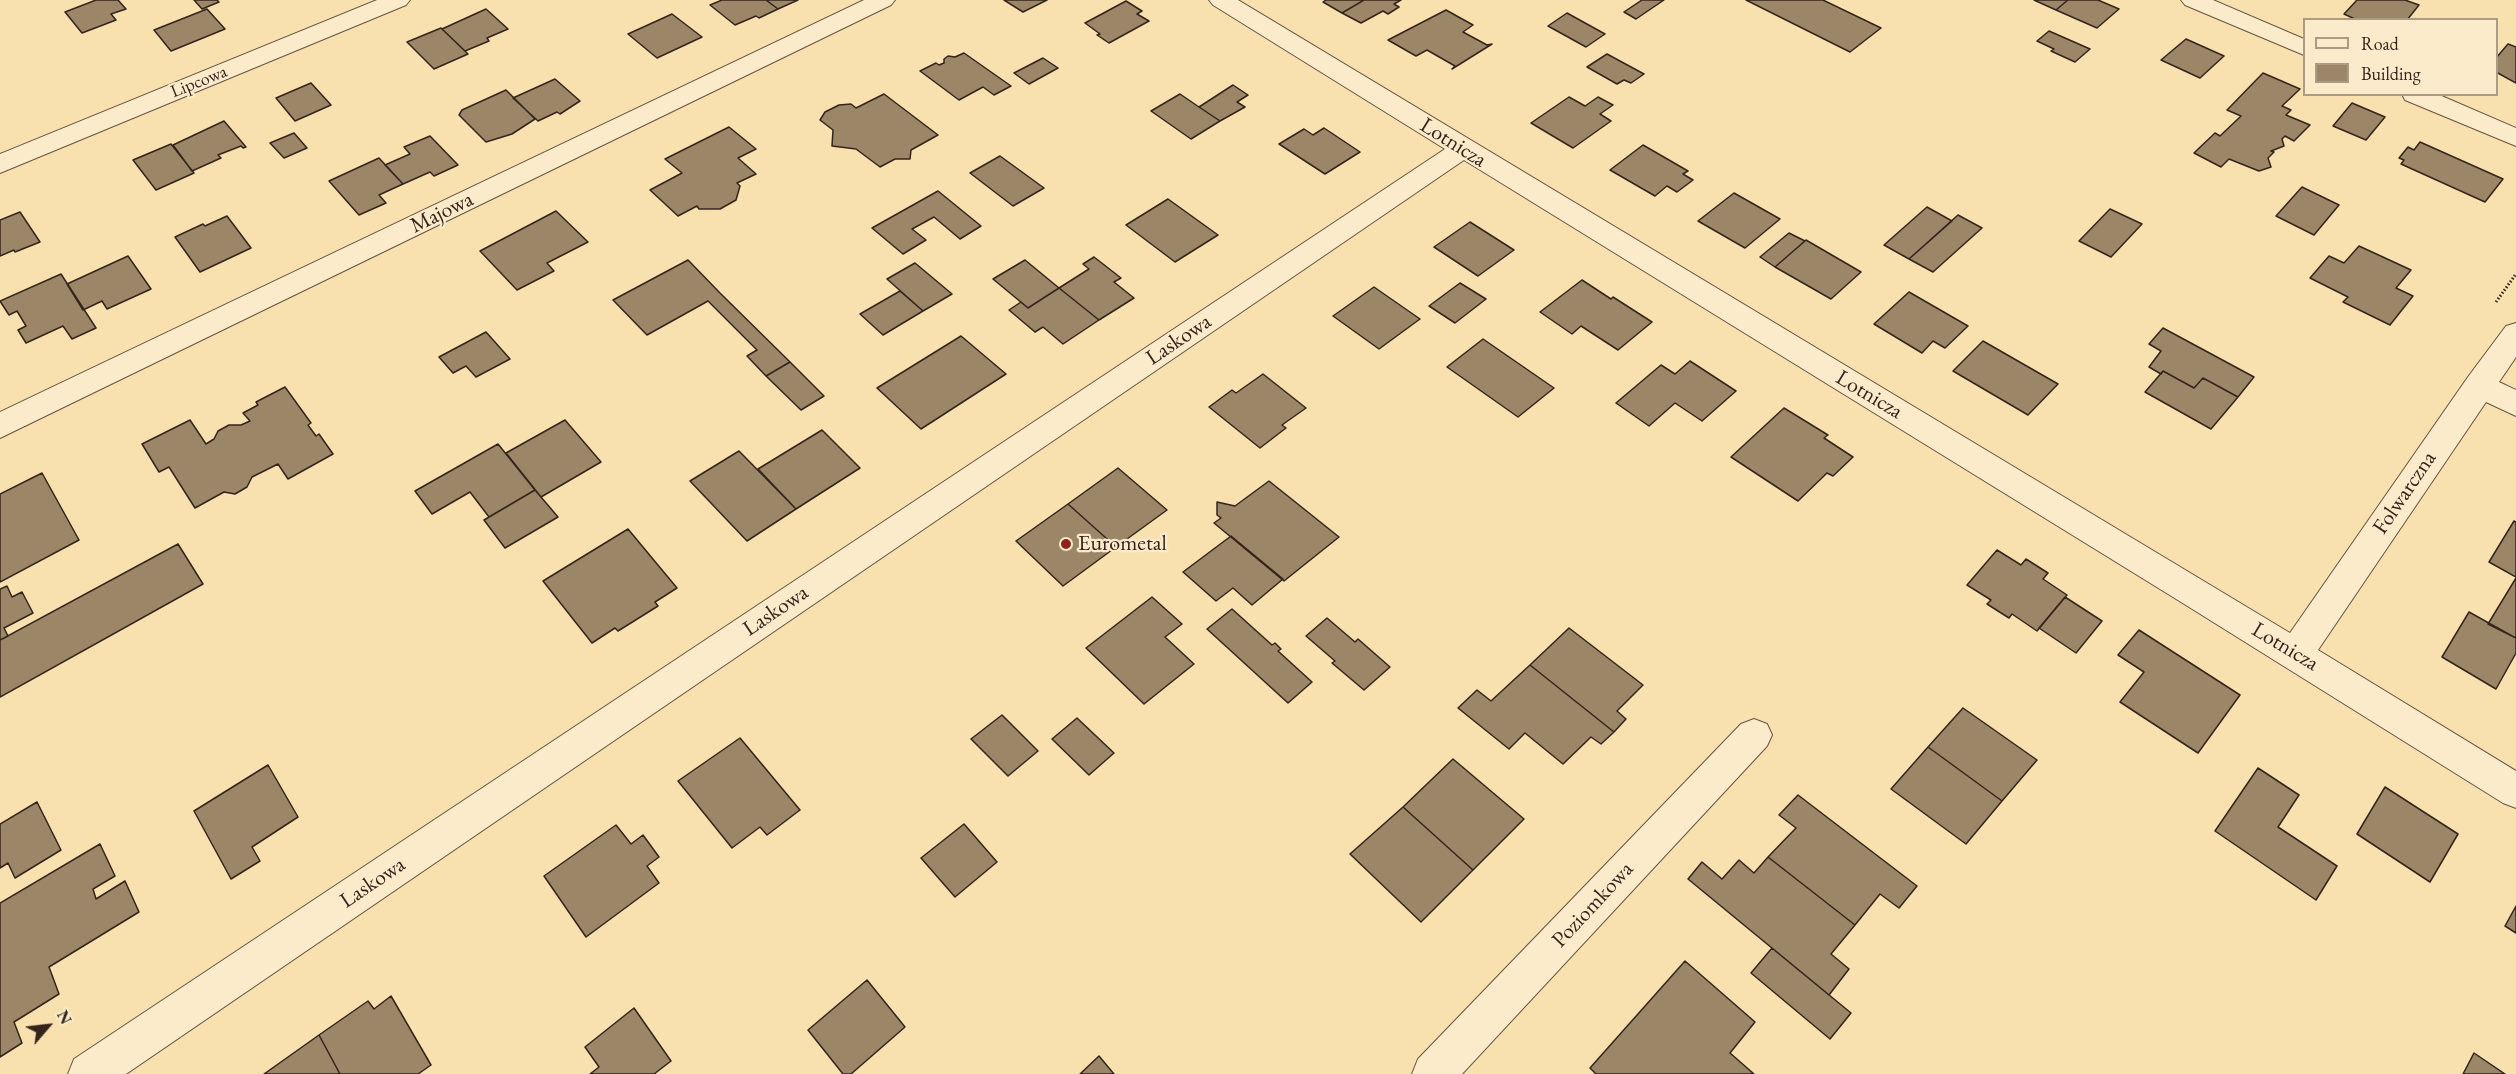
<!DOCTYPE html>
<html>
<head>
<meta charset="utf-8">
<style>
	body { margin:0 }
	#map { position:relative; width:2516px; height:1074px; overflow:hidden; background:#f9e0af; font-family:"EB Garamond",serif }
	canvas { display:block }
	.legend { position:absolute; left:2303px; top:18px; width:195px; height:78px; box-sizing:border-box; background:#fbebcb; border:2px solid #ac9b85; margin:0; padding:8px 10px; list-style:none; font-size:18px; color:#35241c }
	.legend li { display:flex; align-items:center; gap:12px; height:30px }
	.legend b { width:30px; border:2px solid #ac9b85 }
	.north { position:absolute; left:18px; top:996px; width:60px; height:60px; -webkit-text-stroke:4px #fbebcb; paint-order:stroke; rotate:62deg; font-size:16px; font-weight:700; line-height:24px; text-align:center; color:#35241c }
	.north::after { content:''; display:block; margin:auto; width:21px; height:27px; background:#35241c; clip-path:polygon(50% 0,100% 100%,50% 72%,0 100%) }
</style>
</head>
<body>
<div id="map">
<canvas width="2516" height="1074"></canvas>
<ul class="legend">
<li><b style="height:8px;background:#fbebcb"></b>Road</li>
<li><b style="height:16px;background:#9b8668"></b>Building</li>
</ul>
<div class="north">N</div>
</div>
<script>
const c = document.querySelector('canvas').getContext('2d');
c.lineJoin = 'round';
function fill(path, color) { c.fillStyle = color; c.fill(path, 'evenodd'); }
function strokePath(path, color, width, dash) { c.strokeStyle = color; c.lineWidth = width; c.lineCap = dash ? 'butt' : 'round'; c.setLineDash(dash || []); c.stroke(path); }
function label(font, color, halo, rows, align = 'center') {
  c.font = font + ' "EB Garamond",serif'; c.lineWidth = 4.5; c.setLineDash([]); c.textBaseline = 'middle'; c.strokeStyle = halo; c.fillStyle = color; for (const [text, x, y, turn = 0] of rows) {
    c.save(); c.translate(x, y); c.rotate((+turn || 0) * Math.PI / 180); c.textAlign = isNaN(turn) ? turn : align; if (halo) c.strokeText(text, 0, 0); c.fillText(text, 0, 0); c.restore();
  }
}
const building = new Path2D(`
	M96 0H118L126 9 111 14 116 20 82 33 65 12Z
	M194 0H217L219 2 202 9Z
	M722 0H766L778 9 759 18 756 16 735 25 710 5Z
	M766 0H798L778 9Z
	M1004 0H1047L1023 12Z
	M1326 0H1364L1342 13 1323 2Z
	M1364 0H1401L1394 4 1399 7 1388 14 1383 11 1361 23 1342 13Z
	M1642 0H1664L1636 19 1624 12Z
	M1746 0H1823L1881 28 1850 52Z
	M2034 0H2068L2056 10Z
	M2068 0H2098L2119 9 2097 28 2056 10Z
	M2357 0H2405L2419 5 2407 20H2357L2344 14Z
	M1126 1 1142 11 1137 14 1149 21 1109 43 1097 35 1100 34 1085 23Z
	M207 9 225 29 171 51 154 30Z
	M486 9 508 29 487 38 489 41 465 51 442 29Z
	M1446 10 1473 25 1463 32 1487 45 1492 44 1452 69 1455 66 1427 50 1416 56 1388 40Z
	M1567 13 1605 34 1586 47 1548 26Z
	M672 14 702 37 657 58 628 34Z
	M441 28 468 54 434 69 407 42Z
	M2049 31 2090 49 2075 62 2051 51 2054 49 2037 41Z
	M2186 39 2224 56 2200 78 2161 60Z
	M2508 44 2516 47V83L2496 72V58Z
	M964 53 1011 86 994 95 983 87 959 100 920 71 936 63 939 65 944 63V59L948 56 955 57Z
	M1607 54 1644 74 1631 83 1624 80 1617 84 1587 67Z
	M1043 58 1058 68 1029 84 1014 73Z
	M2263 73 2300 89 2282 106 2291 110 2286 115 2310 125 2294 141 2285 136 2282 139 2284 146 2271 151 2274 152 2268 158 2271 167 2259 171 2229 159 2221 167 2194 153 2215 133 2220 136 2241 116 2227 110Z
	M555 79 580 101 560 114 557 112 538 121 513 98Z
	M311 83 331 105 295 121 276 98Z
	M1233 85 1248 95 1237 102 1245 107 1220 121 1199 107Z
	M506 90 535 119 512 134 486 142 459 115 462 110Z
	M884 94 938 135 911 150 910 159H895L880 167 856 149 832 146 833 130 820 120 825 112 839 105 851 104 856 108Z
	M1180 94 1199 107 1220 121 1191 139 1151 111Z
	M1569 97 1585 106 1598 97 1613 105 1600 114 1611 121 1573 148 1531 123Z
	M2352 103 2385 117 2366 140 2333 126Z
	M224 121 246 147 243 148 241 146 218 155 221 158 192 171 173 145Z
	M729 127 756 149 738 158 756 174 737 183 740 186 736 200 720 209H699L697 206 678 216 650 190 682 173 665 159Z
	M1324 128 1360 152 1325 174 1279 144 1304 129 1313 135Z
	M294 133 307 148 284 158 270 143Z
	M430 136 458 165 434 176 430 172 403 184 385 165 410 154 404 147Z
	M2420 142 2503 179 2485 202 2401 164 2404 160 2399 158 2408 147 2414 150Z
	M171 144 194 173 156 190 133 160Z
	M1643 145 1688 171 1683 174 1693 180 1677 192 1667 186 1655 196 1610 170Z
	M1000 156 1044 188 1013 206 970 173Z
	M379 158 403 184 379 195 386 203 359 215 329 181Z
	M2302 187 2339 205 2314 235 2276 216Z
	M938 191 981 226 960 239 934 217 912 229 926 240 903 254 872 228Z
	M1734 193 1780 219 1745 248 1698 221Z
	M1168 199 1218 235 1175 262 1126 225Z
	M1927 207 1952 221 1909 259 1884 245Z
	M2110 209 2142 224 2111 257 2079 241Z
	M556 211 588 242 547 263 554 271 517 290 480 251Z
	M20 212 40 242 15 252 14 250 0 256V220Z
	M1958 215 1982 228 1933 272 1909 259Z
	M227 216 251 248 200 272 175 237 203 224 205 226Z
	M1470 222 1514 250 1478 276 1434 247Z
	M1789 233 1805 241 1775 267 1760 257Z
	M1806 240 1861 272 1831 299 1775 267Z
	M2359 246 2411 270 2396 288 2413 296 2390 325 2343 302 2348 297 2310 278 2329 256 2344 263Z
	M128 256 151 289 107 309 102 301 83 310 67 284Z
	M1094 257 1121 278 1114 282 1134 298 1099 320 1059 288 1089 269 1083 264Z
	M688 260 720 293 790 362 766 376 747 356 757 350 708 301 647 335 613 300Z
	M1025 260 1059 288 1028 308 993 279Z
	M915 263 952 294 923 311 887 279Z
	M61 274 96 328 72 339 63 326 26 343 18 330 26 326 17 311 9 315 0 301Z
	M1582 280 1611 299 1613 297 1652 322 1618 350 1581 326 1572 334 1540 312Z
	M1460 283 1486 299 1455 323 1429 306Z
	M1374 287 1420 319 1379 349 1333 316Z
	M1059 288 1099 320 1063 344 1043 327 1035 332 1009 310 1021 302 1028 308Z
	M900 291 923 311 883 335 860 314Z
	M1909 292 1968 326 1945 348 1933 341 1922 353 1874 324Z
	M2163 328 2254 377 2238 397 2203 378 2194 388 2163 371 2161 374 2149 367 2161 351 2149 344Z
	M486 332 510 359 476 377 466 366 453 373 439 357Z
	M961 336 1006 374 921 429 877 388Z
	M1483 339 1554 388 1518 417 1447 367Z
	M1983 341 2058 384 2028 415 1953 371Z
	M1690 361 1736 391 1702 421 1675 403 1649 426 1616 403 1661 365 1675 374Z
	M790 362 824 396 801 410 766 376Z
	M2163 371 2194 388 2203 378 2238 397 2211 429 2145 392Z
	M1263 374 1306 408 1282 425 1286 428 1260 448 1209 407 1232 390 1236 393Z
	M285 387 311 423 308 425 316 436 319 434 333 454 288 479 278 464 252 477 247 487 235 494 224 492 195 508 169 467 159 472 142 444 190 420 206 444 214 439 218 431 229 425H241L250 421 243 413 258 405 256 402Z
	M1784 408 1828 435 1824 438 1853 457 1833 476 1827 473 1798 501 1731 457Z
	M565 420 601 462 541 497 506 453Z
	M822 430 860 468 796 509 758 469Z
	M498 444 535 490 489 517 470 492 432 514 415 491Z
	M739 451 796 509 747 541 690 481Z
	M1118 468 1167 510 1116 547 1068 504Z
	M42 473 79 540 0 582V494Z
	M1269 481 1339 537 1284 581 1214 523 1221 518 1217 515V502L1235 506Z
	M535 490 558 517 505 548 484 520Z
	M1068 504 1116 547 1063 586 1016 541Z
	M2514 521 2516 522V577L2489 562Z
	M628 529 677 588 655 602 658 606 618 631 615 628 592 643 543 581Z
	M1231 536 1283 579 1252 605 1233 588 1216 601 1183 572Z
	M178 544 203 584 0 697V640Z
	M1997 550 2021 565 2026 559 2048 573 2043 579 2067 595 2037 631 2012 614 2009 618 1987 604 1991 600 1967 585Z
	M2516 578V638L2488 624Z
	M7 586 12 597 22 592 33 613 4 628 8 636 0 640V589Z
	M1152 597 1182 624 1165 637 1194 664 1144 704 1086 648Z
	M2065 597 2102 621 2076 653 2039 628Z
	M1232 609 1272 645 1275 643 1281 649 1278 651 1312 682 1288 703 1207 629Z
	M2469 612 2516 638V653L2496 689 2442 657Z
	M1327 618 1355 642 1358 639 1390 667 1364 690 1332 663 1335 661 1306 636Z
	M1569 628 1643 685 1617 711 1626 719 1614 732 1530 665Z
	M2139 630 2240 695 2198 753 2120 702 2144 672 2118 655Z
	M1530 665 1614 732 1601 744 1591 737 1563 764 1525 733 1509 749 1458 708 1477 690 1491 701Z
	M1963 708 2037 760 2002 801 1928 747Z
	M1002 715 1038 751 1008 776 971 739Z
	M1077 718 1114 753 1089 775 1052 739Z
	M740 738 800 810 767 835 760 827 732 848 678 781Z
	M1928 747 2002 801 1966 844 1891 789Z
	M1453 759 1524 819 1473 870 1403 807Z
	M268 765 298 817 252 847 260 861 231 879 194 811Z
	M2258 768 2299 795 2278 827 2337 866 2316 900 2215 831Z
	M2385 787 2458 834 2430 882 2357 834Z
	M1798 795 1917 886 1899 908 1880 894 1855 925 1768 857 1796 828 1779 815Z
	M37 802 61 850 15 878 8 863 0 868V824Z
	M1403 807 1473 870 1421 922 1350 854Z
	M964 824 997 862 955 897 921 858Z
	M616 825 631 844 643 835 659 857 647 866 659 883 586 937 544 876Z
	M100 844 115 876 93 889 96 899 125 881 139 912 49 967 59 994 14 1022 22 1043 0 1057V903Z
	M1768 857 1855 925 1831 954 1849 969 1829 995 1688 879 1702 862 1722 879 1739 860 1754 873Z
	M2516 906V933L2505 926Z
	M1772 948 1851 1013 1830 1039 1751 973Z
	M1685 961 1755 1022 1730 1053 1754 1074H1596L1590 1068Z
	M867 980 905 1027 851 1074H843L808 1030Z
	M391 996 431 1065 418 1074H340L319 1035 368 1001 374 1009Z
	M634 1008 671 1061 654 1074H590L599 1067 585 1047Z
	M319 1035 340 1074H264Z
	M2474 1053 2505 1074H2463Z
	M1099 1056 1114 1074H1080Z`);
fill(building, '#9b8668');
strokePath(building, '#35241c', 1.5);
const street = new Path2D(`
	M377 0H410L406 5 0 173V154Z
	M864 0H895L891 5 0 438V412Z
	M1209 0H1238L2290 633 2468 377 2506 326 2516 323V357L2499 382 2516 390V416L2486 402 2318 650 2516 771V808L2503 803 2181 602 1464 160 126 1074H68L74 1059 1445 149 1213 5Z
	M2181 0H2213L2304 39V55L2185 5Z
	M2402 94H2437L2516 128V146L2405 100Z
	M1754 719 1767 724 1772 735 1767 746 1462 1074H1412L1418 1059 1741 724Z`);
strokePath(street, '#665341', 2);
strokePath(new Path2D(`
	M2496 302 2516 274`), '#35241c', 3, [1.5, 2]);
fill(street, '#fbebcb');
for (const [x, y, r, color] of [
	[1066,544,6,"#8f2418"]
]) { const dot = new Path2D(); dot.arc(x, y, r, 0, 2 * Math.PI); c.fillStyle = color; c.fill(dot); strokePath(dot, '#fbebcb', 2); }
label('18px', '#35241c', '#fbebcb', [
	["Lipcowa",199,82,-22]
]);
label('22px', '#35241c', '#fbebcb', [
	["Lotnicza",1453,143,32],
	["Majowa",442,213,-26],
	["Laskowa",1179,340,-34],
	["Lotnicza",1869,395,31],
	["Folwarczna",2405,493,-56],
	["Laskowa",776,611,-34],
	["Lotnicza",2285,647,31],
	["Laskowa",373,883,-34],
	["Poziomkowa",1593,905,-47]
]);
label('22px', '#35241c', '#fbebcb', [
	["Eurometal",1078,544]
], 'left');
</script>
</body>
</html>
